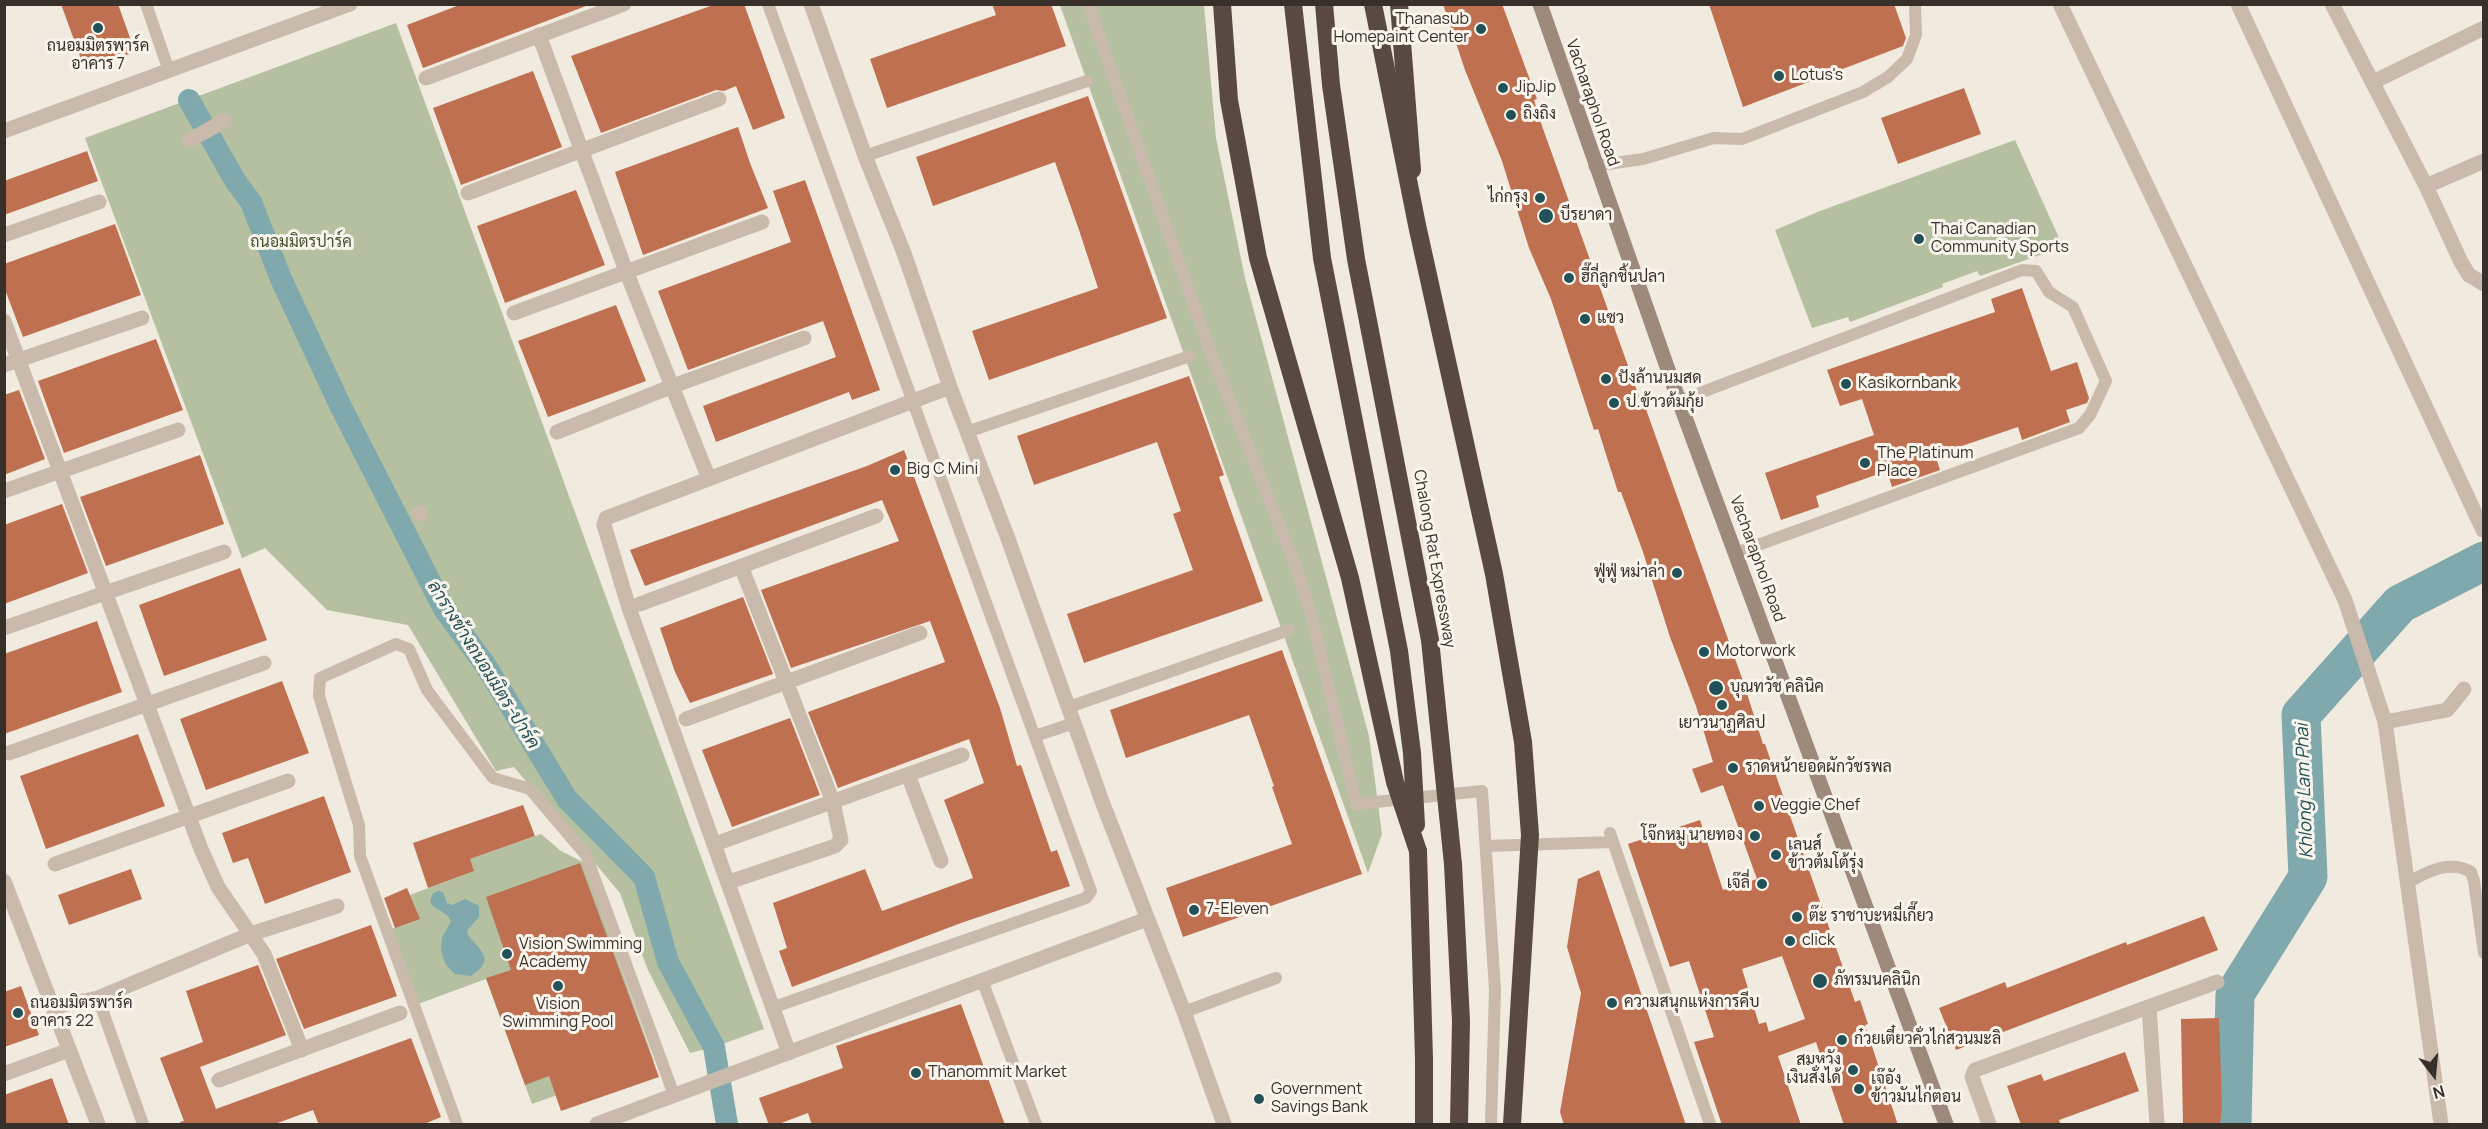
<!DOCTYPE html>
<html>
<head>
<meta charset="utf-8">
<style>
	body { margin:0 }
	#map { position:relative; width:2488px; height:1129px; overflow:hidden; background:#f1eadf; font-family:Manrope,sans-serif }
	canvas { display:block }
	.frame { position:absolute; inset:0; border:6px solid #372f2a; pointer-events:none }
	.north { position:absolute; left:2404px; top:1045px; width:60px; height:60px; -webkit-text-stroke:4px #f9f4ec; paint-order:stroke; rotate:164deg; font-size:16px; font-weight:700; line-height:24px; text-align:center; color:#372f2a }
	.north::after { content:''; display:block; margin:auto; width:21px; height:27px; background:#372f2a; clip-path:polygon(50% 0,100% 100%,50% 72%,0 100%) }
</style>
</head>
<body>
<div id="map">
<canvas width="2488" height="1129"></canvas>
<div class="frame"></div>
<div class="north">N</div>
</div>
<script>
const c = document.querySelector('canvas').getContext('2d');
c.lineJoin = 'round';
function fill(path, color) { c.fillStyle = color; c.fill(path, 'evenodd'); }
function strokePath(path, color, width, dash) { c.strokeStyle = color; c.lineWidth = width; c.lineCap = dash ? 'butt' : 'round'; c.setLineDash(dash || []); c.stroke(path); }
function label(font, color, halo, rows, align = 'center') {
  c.font = font + ' Manrope,Sarabun,sans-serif'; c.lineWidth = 6; c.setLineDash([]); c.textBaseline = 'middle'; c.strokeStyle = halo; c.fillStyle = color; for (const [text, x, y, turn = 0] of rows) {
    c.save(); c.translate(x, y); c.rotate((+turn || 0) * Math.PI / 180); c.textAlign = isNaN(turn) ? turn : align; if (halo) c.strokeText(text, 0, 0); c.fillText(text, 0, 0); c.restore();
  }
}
fill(new Path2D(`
	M1060 5H1204L1216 138 1245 278 1369 736 1382 834 1368 873Z
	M396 23 764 1029 714 1047 690 1053 647 968 620 893 514 767 496 771 408 625 327 610 265 548 242 558 85 138Z
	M2015 140 2063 247 1980 276 1977 271 1942 284 1943 287 1850 322 1848 317 1812 328 1775 230 1820 211Z
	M541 834 561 851 583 862 654 1061 532 1104 486 979 418 1004 388 930 419 919 410 895 473 871 470 859Z`), '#b4c0a0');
fill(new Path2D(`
	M439 891 443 892 447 903 452 905 465 899 479 906V917L468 929 467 933C476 948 499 958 471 976L455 974 446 965 441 951 442 937 451 922C448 911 435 911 430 902L433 893Z`), '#80a9ad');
strokePath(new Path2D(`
	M189 100 236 182 251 202 281 279 341 407 444 609 486 666 567 799 644 877 668 962 714 1047 727 1124`), '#80a9ad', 22);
strokePath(new Path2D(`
	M2232 1124 2235 994 2308 877 2301 715 2400 604 2484 561`), '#80a9ad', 39);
fill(new Path2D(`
	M61 4H118L135 52 85 70Z
	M462 4H586V6L423 68 407 25Z
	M716 4H744L785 118 753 130 736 86 724 91 716 90 601 133 571 56Z
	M992 4H1051L1066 46 887 108 870 59 996 15Z
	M1443 4H1502L1537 99 1534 100 1542 126 1641 402 1643 401 1743 681 1763 744H1765L1855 1002 1860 1000 1868 1024 1865 1025 1898 1125H1844L1816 1042 1778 1056 1801 1125H1722L1694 1042 1714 1037 1689 961 1670 967 1628 844 1700 820 1723 890 1757 879 1723 785 1701 793 1692 769 1713 762 1696 706 1670 637 1643 552 1621 492H1618L1598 429 1594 430 1551 299 1529 248 1502 161 1465 70ZM1782 956 1805 1019 1769 1032 1766 1022 1759 1024 1742 969Z
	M1709 4H1894L1906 38 1903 46 1743 107Z
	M533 71 562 147 461 185 433 108Z
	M1964 88 1981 134 1898 164 1881 118Z
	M1088 96 1167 318 989 380 972 331 1098 288 1079 230 1055 162 933 206 916 157Z
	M738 127 750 163 768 208 643 255 615 172Z
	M87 151 98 181 4 215V181Z
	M805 180 880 390 852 400 849 392 716 442 703 406 836 357 823 321 688 370 658 291 791 242 773 191Z
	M576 190 605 265 505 303 477 226Z
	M115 224 141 295 23 337 4 287V264Z
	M2022 288 2051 371 2077 362 2089 398 2087 403 2066 410 2070 422 2022 440 2018 427 1935 455 1940 470 1892 487 1887 471 1816 496 1819 507 1781 520 1765 473 1874 435 1862 399 1840 406 1827 370 1995 312 1991 299Z
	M616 305 646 381 548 417 518 341Z
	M156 339 183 410 64 453 38 381Z
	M1189 376 1224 475 1219 477 1263 601 1084 663 1067 614 1193 570 1173 514 1181 511 1157 442 1034 485 1017 436Z
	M19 390 45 459 4 475V395Z
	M904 450 1000 708 1017 766 1021 765 1051 852 1057 850 1070 886 961 923 792 987 779 951 787 948 773 903 865 869 882 911 973 878 944 800 984 783 969 739 838 788 808 712 945 662 930 621 791 668 761 590 899 541 882 500 645 586 630 550 867 466Z
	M200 455 224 524 106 566 80 497Z
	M62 504 88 573 4 604V525Z
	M240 568 267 640 164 676 139 605Z
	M743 597 773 674 690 703 675 672 660 628Z
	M97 621 122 692 4 734V654Z
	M1282 650 1362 874 1183 937 1166 888 1292 844 1272 787 1274 786 1249 715 1126 758 1110 710Z
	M282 681 309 753 206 790 180 719Z
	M790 718 820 795 732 827 702 750Z
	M138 734 165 806 46 849 20 776Z
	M324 796 351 872 265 904 248 858 233 863 222 833Z
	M523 805 535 836 470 859 474 871 428 888 413 843Z
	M580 863 659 1077 561 1111 549 1076 525 1085 486 978 511 970 486 897Z
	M131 869 142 899 69 925 58 895Z
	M1599 870 1686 1125H1564L1560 1112 1581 993 1567 947 1578 879Z
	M407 888 420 919 395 928 384 898Z
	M2204 916 2218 950 1956 1050 1939 1008 2005 982 2007 988 2126 942 2127 945Z
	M371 925 397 996 304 1029 276 959Z
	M258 965 286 1035 200 1067 216 1109 411 1038 441 1117 422 1125H319L313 1110 272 1125H181L180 1122 184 1121 160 1058 203 1042 186 991Z
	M21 986 39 1035 4 1047V992Z
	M961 1004 1005 1125H812L808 1113 776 1125H769L759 1098 843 1068 836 1046Z
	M2219 1018 2222 1106 2220 1125H2183L2181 1019Z
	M2125 1052 2139 1091 2059 1120 2061 1125H2021L2007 1086 2041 1074 2044 1081Z
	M52 1078 69 1125H4V1095Z`), '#bf7050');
strokePath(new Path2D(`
	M146 4 169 71
	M768 4 1091 891 1086 898 774 1007
	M1088 4 1209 348 1297 569 1313 621 1356 804 1482 791 1495 990 1491 1124
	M865 156 1087 81
	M1594 166 1643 159 1714 138 1742 139 1863 92 1888 77 1907 59 1916 35 1915 4
	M1679 401 2022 270 2036 271 2049 292 2073 307 2106 381 2090 415 2079 428 1736 553
	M967 432 1190 356
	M1069 707 1289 630
	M1035 736 1074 723
	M1610 833 1710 1124
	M1486 846 1613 842
	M2408 883C2427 871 2450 860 2471 872L2474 881 2484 953
	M982 980 1036 1124
	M98 998 143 1124
	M1184 1012 1276 978
	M457 1124 360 856 359 825 319 696 320 678 396 644 409 649 427 690 493 778 530 789 586 855 674 1095`), '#c9baac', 12);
strokePath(new Path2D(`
	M811 4 865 156 904 253 950 387 1007 536 1103 804 1184 1012 1224 1124
	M2060 4 2345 600 2385 722 2441 1124
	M2238 4 2483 530
	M2332 4 2426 186 2461 262 2469 275 2484 284
	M539 35 626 271 709 479
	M426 78 624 4
	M2373 82 2484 28
	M4 131 350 4
	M190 140 224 121
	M2426 186 2484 161
	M468 193 719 99
	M4 235 99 202
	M514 313 762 222
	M4 321 201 849 218 887 264 954 302 1050
	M4 365 142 318
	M557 432 673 386 804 338
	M4 491 178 430
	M419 514 420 513
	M640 604 876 516
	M4 628 224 552
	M686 719 920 633
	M2385 722 2447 710 2464 689
	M9 753 264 663
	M908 775 941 861
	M715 844 962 755
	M55 864 288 781
	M4 881 98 1124
	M729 882 835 846 841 840 833 802 741 566
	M53 1007 98 998 251 934 337 906
	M2149 1008 2157 1124
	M789 1053 629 608 604 525 606 518 950 387
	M4 1074 69 1050
	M219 1080 400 1013
	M597 1124 1147 919
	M1989 1124 1972 1077 1975 1070 2217 982`), '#c9baac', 15);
strokePath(new Path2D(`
	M1540 4 1679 401 1946 1124`), '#9d8a7d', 15);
strokePath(new Path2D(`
	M1399 4 1412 170
	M1418 851 1424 1059V1124`), '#584a42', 18);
strokePath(new Path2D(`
	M1222 4 1229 100 1258 258 1350 578 1395 782 1418 851
	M1293 4 1322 258 1399 651 1412 753 1416 825
	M1324 4 1331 85 1356 259 1430 640 1453 864 1461 1021 1459 1124
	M1373 4 1417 225 1494 574 1523 742 1530 835 1512 1124`), '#584a42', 18);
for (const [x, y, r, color] of [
	[98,28,6,"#225157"],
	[1481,29,6,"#225157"],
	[1779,76,6,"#225157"],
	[1503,88,6,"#225157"],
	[1511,115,6,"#225157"],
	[1540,198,6,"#225157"],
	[1546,216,8,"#225157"],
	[1919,239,6,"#225157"],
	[1569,278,6,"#225157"],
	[1585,319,6,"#225157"],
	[1606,379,6,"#225157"],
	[1846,384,6,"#225157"],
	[1614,403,6,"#225157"],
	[1865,463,6,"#225157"],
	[895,470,6,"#225157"],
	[1677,573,6,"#225157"],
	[1704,652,6,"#225157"],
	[1716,688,8,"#225157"],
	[1722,705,6,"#225157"],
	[1733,768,6,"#225157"],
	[1759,806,6,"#225157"],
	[1755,836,6,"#225157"],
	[1776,855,6,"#225157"],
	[1762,884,6,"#225157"],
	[1194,910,6,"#225157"],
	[1797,917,6,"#225157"],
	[1790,941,6,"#225157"],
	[507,954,6,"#225157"],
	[1820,981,8,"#225157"],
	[558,986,6,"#225157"],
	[1612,1003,6,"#225157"],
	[18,1013,6,"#225157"],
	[1842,1040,6,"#225157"],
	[1853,1070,6,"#225157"],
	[916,1073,6,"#225157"],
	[1859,1089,6,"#225157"],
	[1259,1099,6,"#225157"]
]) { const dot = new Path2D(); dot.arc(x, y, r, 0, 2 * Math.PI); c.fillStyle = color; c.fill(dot); strokePath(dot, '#f9f4ec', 2); }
label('16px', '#372f2a', '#f9f4ec', [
	["Thanasub",1469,20,"right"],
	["Homepaint Center",1469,38,"right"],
	["ถนอมมิตรพาร์ค",98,47,"center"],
	["อาคาร 7",98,65,"center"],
	["Lotus's",1791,76],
	["JipJip",1515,88],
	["ถิงถิง",1523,115],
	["ไก่กรุง",1528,198,"right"],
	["บีรยาดา",1560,216],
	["Thai Canadian",1931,230],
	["Community Sports",1931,248],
	["ฮี๊กี่ลูกชิ้นปลา",1581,278],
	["แซว",1597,319],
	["ปังล้านนมสด",1618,379],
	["Kasikornbank",1858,384],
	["ป.ข้าวต้มกุ้ย",1626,403],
	["The Platinum",1877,454],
	["Place",1877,472],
	["Big C Mini",907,470],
	["ฟู่ฟู่ หม่าล่า",1665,573,"right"],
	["Motorwork",1716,652],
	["บุณทวัช คลินิค",1730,688],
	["เยาวนาฏศิลป",1722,724,"center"],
	["ราดหน้ายอดผักวัชรพล",1745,768],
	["Veggie Chef",1771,806],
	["โจ๊กหมู นายทอง",1743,836,"right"],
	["เลนส์",1788,846],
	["ข้าวต้มโต้รุ่ง",1788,864],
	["เจ๊ลี่",1750,884,"right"],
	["7-Eleven",1206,910],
	["ต๊ะ ราชาบะหมี่เกี๊ยว",1809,917],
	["click",1802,941],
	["Vision Swimming",519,945],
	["Academy",519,963],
	["ภัทรมนคลินิก",1834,981],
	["ความสนุกแห่งการคีบ",1624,1003],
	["ถนอมมิตรพาร์ค",30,1004],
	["อาคาร 22",30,1022],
	["Vision",558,1005,"center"],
	["Swimming Pool",558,1023,"center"],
	["ก๋วยเตี๋ยวคั่วไก่สวนมะลิ",1854,1040],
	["สมหวัง",1841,1061,"right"],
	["เงินสั่งได้",1841,1079,"right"],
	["Thanommit Market",928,1073],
	["เจ๊อัง",1871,1080],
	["ข้าวมันไก่ตอน",1871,1098],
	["Government",1271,1090],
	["Savings Bank",1271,1108]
], 'left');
label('16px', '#372f2a', '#f9f4ec', [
	["Vacharaphol Road",1592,103,71],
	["Chalong Rat Expressway",1434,559,80],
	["Vacharaphol Road",1757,559,70]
]);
label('16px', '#45542f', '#f9f4ec', [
	["ถนอมมิตรปาร์ค",301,243]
]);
label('italic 18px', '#225157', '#f9f4ec', [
	["ลำรางข้างถนอมมิตร-ปาร์ค",483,665,58],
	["Khlong Lam Phai",2305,791,-92]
]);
</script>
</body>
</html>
